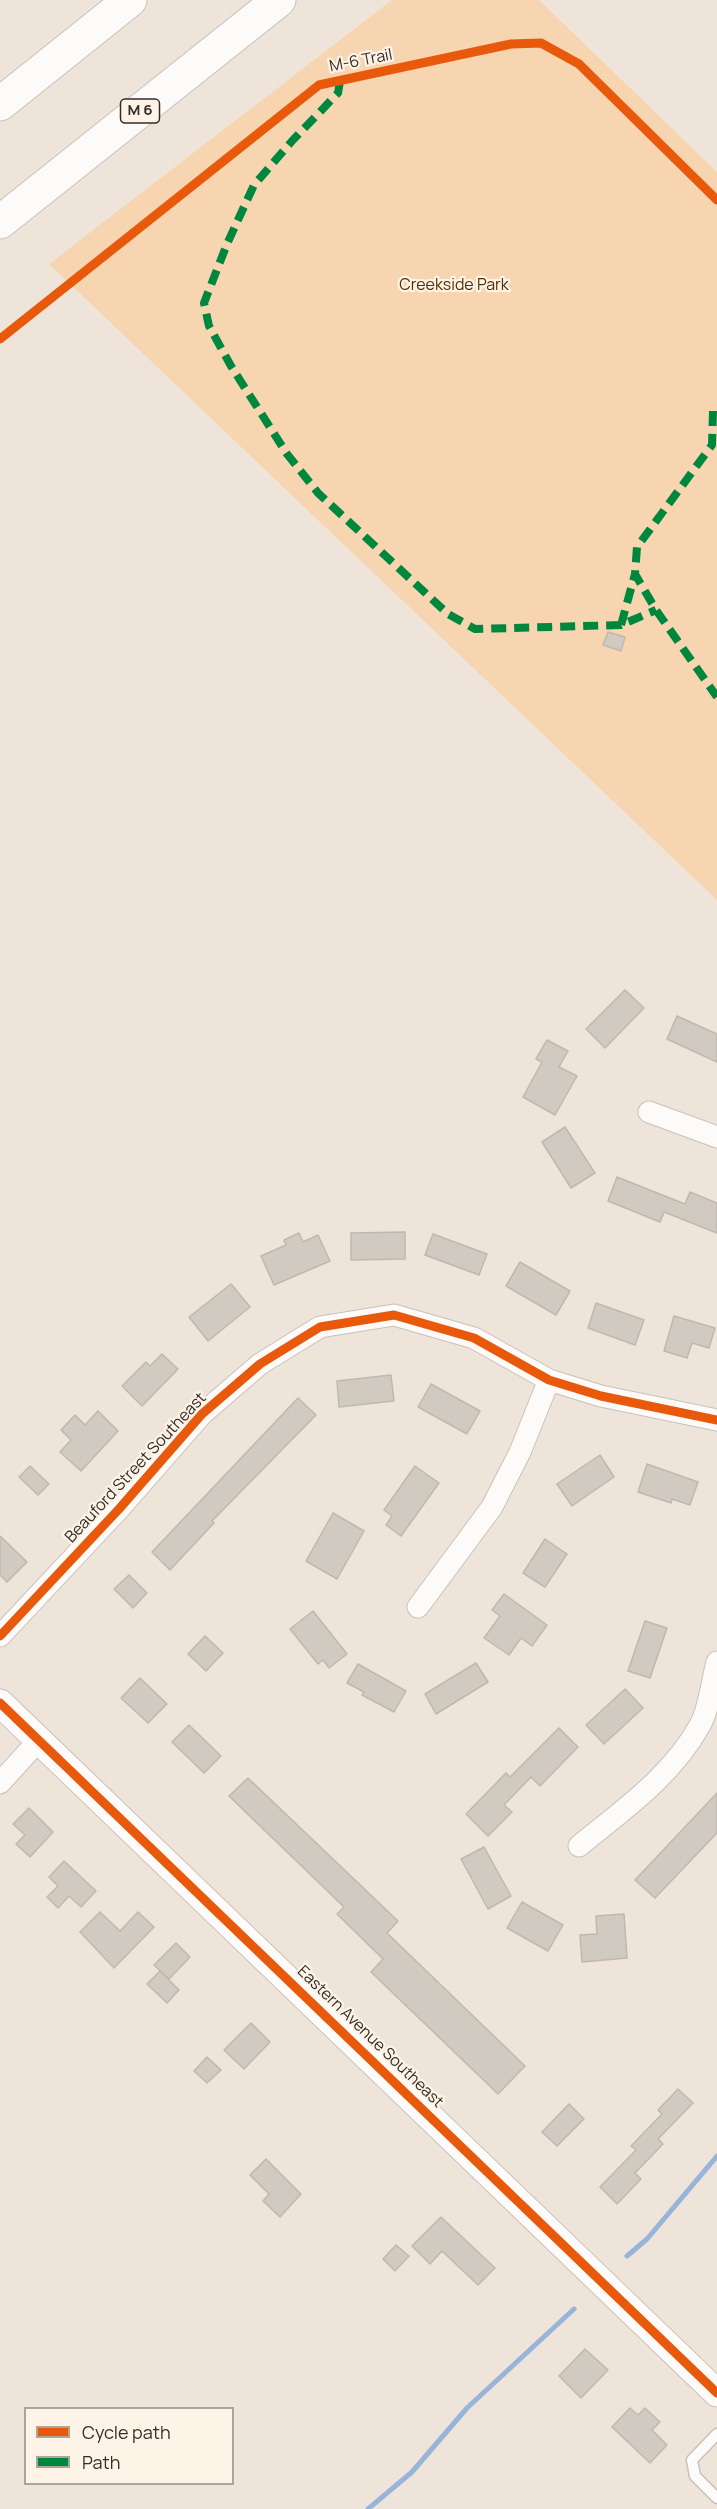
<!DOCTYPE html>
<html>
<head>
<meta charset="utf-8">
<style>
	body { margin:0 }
	#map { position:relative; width:717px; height:2509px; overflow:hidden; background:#eee4d9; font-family:Manrope,sans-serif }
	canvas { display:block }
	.legend { position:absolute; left:24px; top:2407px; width:210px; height:78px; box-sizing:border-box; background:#fef3e7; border:2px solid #aea49a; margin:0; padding:8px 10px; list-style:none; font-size:18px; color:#352e27 }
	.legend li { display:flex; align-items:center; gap:12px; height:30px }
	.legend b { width:30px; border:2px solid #aea49a }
</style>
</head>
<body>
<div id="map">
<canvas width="717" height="2509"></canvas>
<ul class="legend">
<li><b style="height:8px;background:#e8590c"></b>Cycle path</li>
<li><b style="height:8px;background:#00873e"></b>Path</li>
</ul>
</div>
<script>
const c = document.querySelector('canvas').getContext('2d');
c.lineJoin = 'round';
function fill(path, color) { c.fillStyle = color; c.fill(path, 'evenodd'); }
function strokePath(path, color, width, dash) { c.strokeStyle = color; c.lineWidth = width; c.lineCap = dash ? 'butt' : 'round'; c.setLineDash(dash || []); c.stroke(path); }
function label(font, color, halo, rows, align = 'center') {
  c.font = font + ' Manrope,sans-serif'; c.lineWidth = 4.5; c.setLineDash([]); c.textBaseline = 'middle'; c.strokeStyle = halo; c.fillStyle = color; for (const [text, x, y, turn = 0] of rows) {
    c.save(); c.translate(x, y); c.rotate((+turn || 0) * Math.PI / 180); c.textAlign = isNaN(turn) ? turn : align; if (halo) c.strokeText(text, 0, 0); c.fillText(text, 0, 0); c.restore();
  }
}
fill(new Path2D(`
	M392 0H539L717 172V900L49 264Z`), '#f7d5b0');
strokePath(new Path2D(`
	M627 2256 647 2239 717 2156
	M368 2509 412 2472 467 2408 574 2309`), '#99b4d9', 5);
const building = new Path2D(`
	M608 632 625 637 621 651 603 645Z
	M625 990 644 1008 605 1048 586 1029Z
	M677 1016 717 1034V1062L667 1039Z
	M547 1040 568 1051 559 1067 577 1076 555 1115 523 1097 542 1062 536 1059Z
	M565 1127 595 1173 571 1188 542 1142Z
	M617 1177 685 1204 690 1192 717 1203V1233L664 1212 660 1222 608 1201Z
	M405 1232V1259L351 1260V1233Z
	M299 1233 303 1242 318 1235 330 1261 274 1285 261 1256 286 1245 284 1240Z
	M433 1234 487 1254 479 1275 425 1255Z
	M520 1262 570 1291 556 1315 506 1286Z
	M231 1284 250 1307 208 1341 189 1317Z
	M596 1303 644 1320 635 1345 588 1328Z
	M674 1316 715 1328 709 1348 692 1343 687 1358 664 1351Z
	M162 1354 178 1369 142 1406 122 1386 146 1362 150 1366Z
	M391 1375 394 1401 339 1407 337 1381Z
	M431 1384 480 1411 467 1434 418 1407Z
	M298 1398 316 1415 212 1521 214 1523 170 1570 152 1552Z
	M98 1411 118 1431 81 1471 60 1452 71 1440 61 1430 75 1415 85 1425Z
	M600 1455 614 1477 572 1506 557 1484Z
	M647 1464 698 1482 690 1505 672 1499 671 1503 638 1492Z
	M30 1466 49 1484 38 1495 19 1477Z
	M415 1466 439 1483 401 1536 386 1525 392 1516 384 1510Z
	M333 1513 364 1531 337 1579 306 1561Z
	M0 1536 27 1562 7 1582 0 1575Z
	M545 1539 567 1554 545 1587 523 1573Z
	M129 1575 147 1593 133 1608 114 1589Z
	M504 1594 547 1625 532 1646 521 1638 509 1655 484 1638 500 1616 492 1610Z
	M313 1611 347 1654 329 1668 323 1660 318 1664 290 1629Z
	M645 1621 667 1628 650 1678 628 1671Z
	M205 1636 223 1653 206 1671 188 1654Z
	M476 1663 488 1682 436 1714 425 1694Z
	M358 1664 406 1691 394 1712 362 1695 364 1692 347 1683Z
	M140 1678 167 1704 148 1723 121 1698Z
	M625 1689 643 1708 604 1744 586 1725Z
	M189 1725 221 1756 204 1773 172 1742Z
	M559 1728 578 1747 540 1786 531 1777 504 1805 512 1812 488 1836 466 1814 506 1773 510 1777Z
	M248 1778 398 1921 387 1933 525 2066 498 2094 371 1972 383 1959 337 1914 344 1907 229 1796Z
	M717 1793V1833L655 1898 635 1880Z
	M29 1808 53 1832 30 1857 16 1844 25 1835 13 1824Z
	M484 1847 511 1896 488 1909 461 1859Z
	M64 1861 96 1891 81 1907 69 1896 58 1908 47 1897 58 1886 49 1877Z
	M522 1902 563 1925 548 1951 507 1928Z
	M100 1912 120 1931 138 1912 154 1927 114 1968 80 1932Z
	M624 1914 627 1958 582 1962 580 1935 597 1934 596 1916Z
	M176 1943 190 1957 169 1979 154 1965Z
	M160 1971 179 1990 167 2003 147 1984Z
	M251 2023 270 2042 244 2069 224 2050Z
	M207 2057 221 2070 207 2083 194 2071Z
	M678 2089 693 2103 658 2139 663 2144 635 2173 641 2179 617 2204 600 2187 636 2150 631 2146 662 2114 658 2110Z
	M569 2104 584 2119 557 2146 542 2132Z
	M266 2159 301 2194 280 2217 263 2201 269 2194 250 2175Z
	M441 2217 495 2268 478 2285 442 2251 430 2264 412 2246Z
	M396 2245 409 2256 395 2271 383 2259Z
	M585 2349 608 2370 581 2398 559 2376Z
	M630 2408 638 2415 645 2408 660 2422 652 2430 667 2445 650 2463 612 2427Z`);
fill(building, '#d1cac1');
strokePath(building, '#c0b8af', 1.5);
const service = new Path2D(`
	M717 2434 692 2460 695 2476 717 2498`);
const minor = new Path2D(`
	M649 1112 717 1137
	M418 1607 492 1507 520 1452 549 1380
	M0 1636 119 1509 202 1414 260 1364 320 1327 394 1315 474 1338 549 1380 601 1396 717 1420
	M0 1783 39 1740
	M579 1846C623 1810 672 1776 700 1725 709 1710 712 1680 717 1662`);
const tertiary = new Path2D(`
	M0 1703 717 2393`);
const motorway = new Path2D(`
	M0 104 130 0
	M0 222 279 0`);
strokePath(service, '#c9c1b9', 13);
strokePath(minor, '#c9c1b9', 23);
strokePath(tertiary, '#c9c1b9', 29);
strokePath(motorway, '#c9c1b9', 35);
strokePath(service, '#fcfbf9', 10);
strokePath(minor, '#fcfbf9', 21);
strokePath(tertiary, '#fcfbf9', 27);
strokePath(motorway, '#fcfbf9', 33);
strokePath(new Path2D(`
	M340 81 338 93 292 141 254 185 227 244 204 303 209 326 231 366 287 454 318 493 448 614 475 629 621 625 656 610
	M713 411 712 445 637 547 635 574 656 610 717 697
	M621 625 635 574`), '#00873e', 8, [15, 8]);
strokePath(new Path2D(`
	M0 339 319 85 511 44 541 43 579 64 717 200
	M0 1636 119 1509 202 1414 260 1364 320 1327 394 1315 474 1338 549 1380 601 1396 717 1420
	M0 1703 717 2393`), '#e8590c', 9);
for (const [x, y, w] of [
	[140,111,39]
]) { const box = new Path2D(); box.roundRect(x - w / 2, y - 12, w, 24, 4.5); c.fillStyle = '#fef3e7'; c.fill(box); strokePath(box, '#352e27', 1.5); }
label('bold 15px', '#352e27', null, [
	["M 6",140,111]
]);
label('16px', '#352e27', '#fef3e7', [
	["M-6 Trail",361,61,-11],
	["Beauford Street Southeast",136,1468,-47],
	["Eastern Avenue Southeast",370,2037,44]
]);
label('16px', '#523000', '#fef3e7', [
	["Creekside Park",454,286]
]);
</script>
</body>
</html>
